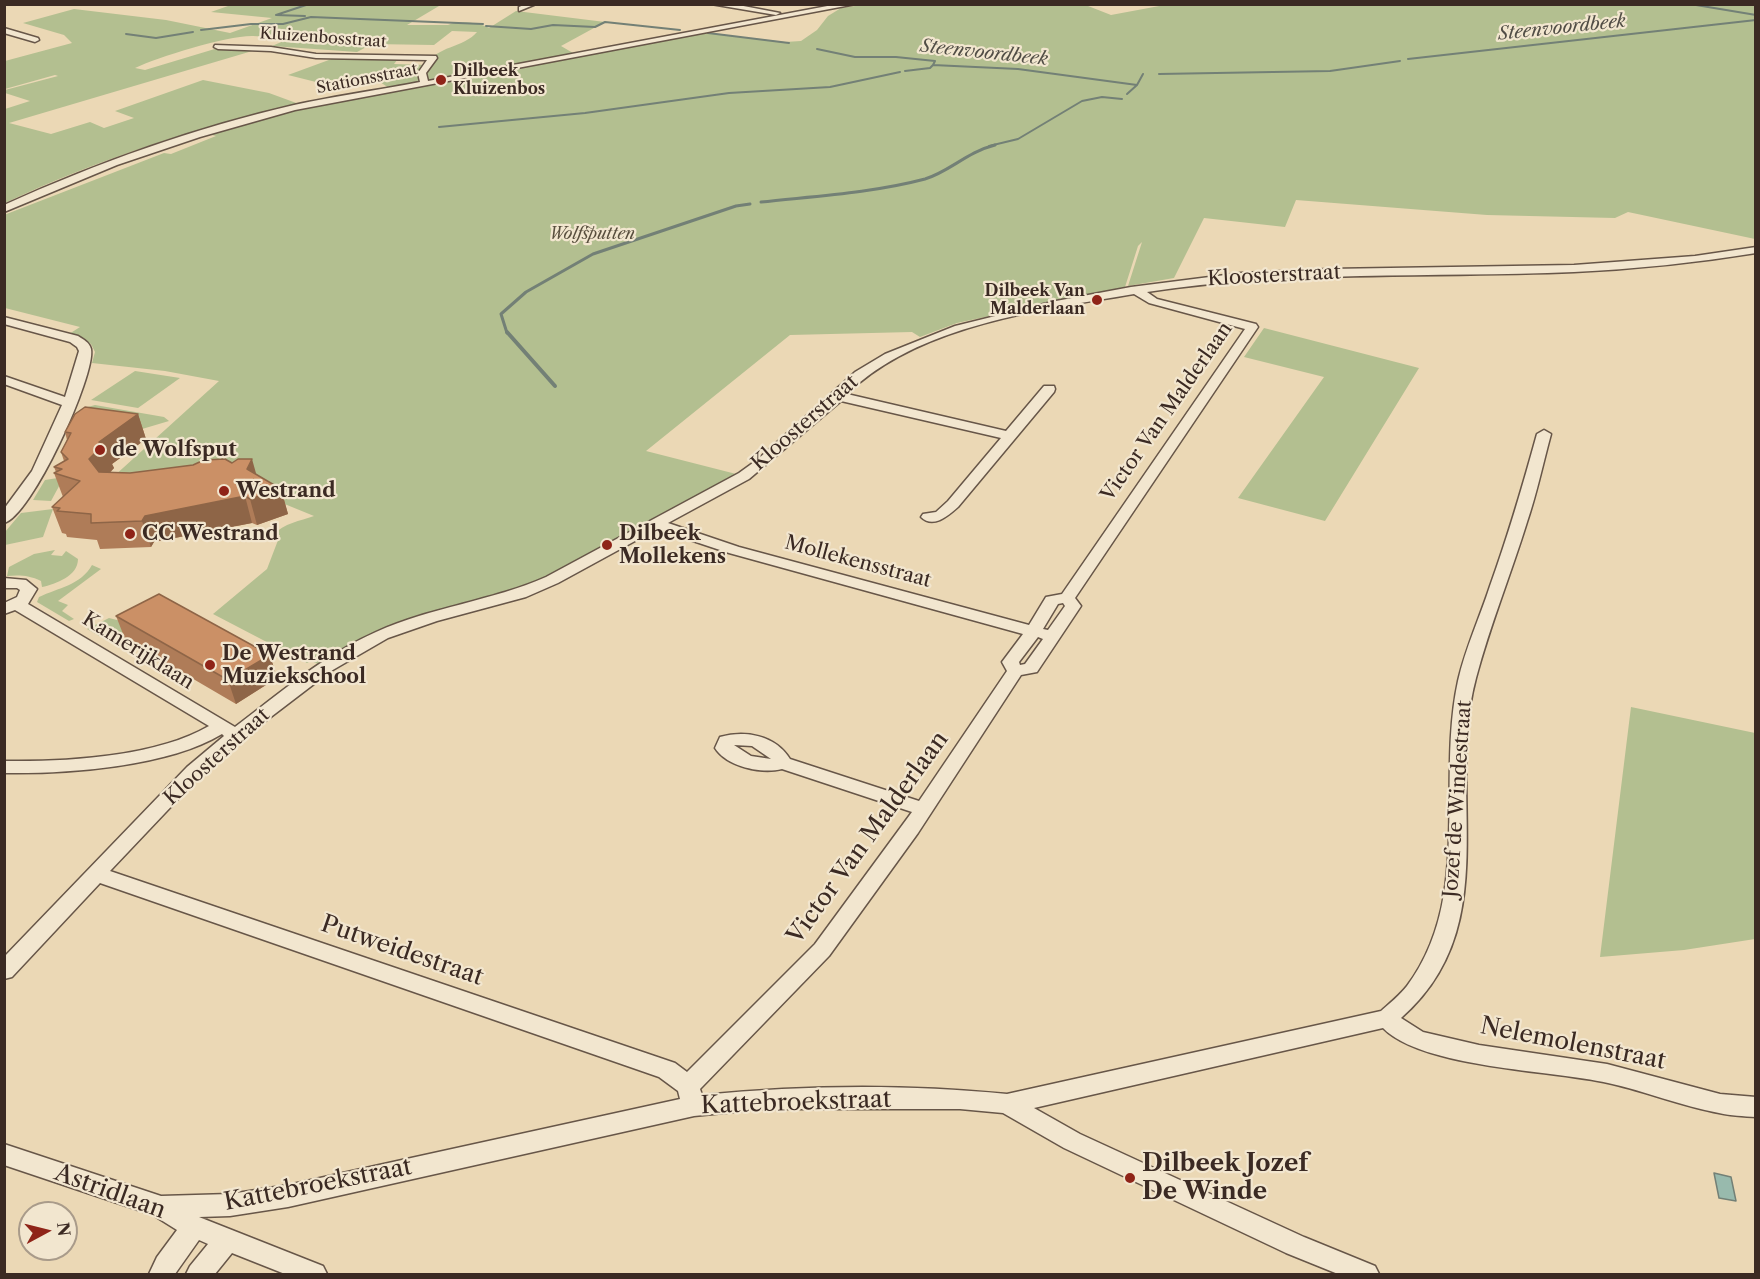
<!DOCTYPE html>
<html>
<head>
<meta charset="utf-8">
<style>
	body { margin:0 }
	#map { position:relative; width:1760px; height:1279px; overflow:hidden; background:#ebd8b5; font-family:"Libre Caslon Text",serif }
	canvas { display:block }
	.frame { position:absolute; inset:0; border:6px solid #3b2a23; pointer-events:none }
	.north { position:absolute; left:18px; top:1201px; width:60px; height:60px; box-sizing:border-box; background:#f2e6cf; border:2px solid #a99b8a; border-radius:50%; rotate:83deg; font-size:16px; font-weight:700; line-height:24px; text-align:center; color:#3b2a23 }
	.north::after { content:''; display:block; margin:auto; width:21px; height:27px; background:#8f2418; clip-path:polygon(50% 0,100% 100%,50% 72%,0 100%) }
</style>
</head>
<body>
<div id="map">
<canvas width="1760" height="1279"></canvas>
<div class="frame"></div>
<div class="north">N</div>
</div>
<script>
const c = document.querySelector('canvas').getContext('2d');
c.lineJoin = 'round';
function fill(path, color) { c.fillStyle = color; c.fill(path, 'evenodd'); }
function strokePath(path, color, width, dash) { c.strokeStyle = color; c.lineWidth = width; c.lineCap = dash ? 'butt' : 'round'; c.setLineDash(dash || []); c.stroke(path); }
function label(font, color, halo, rows, align = 'center') {
  c.font = font + ' "Libre Caslon Text",serif'; c.lineWidth = 4.5; c.setLineDash([]); c.textBaseline = 'middle'; c.strokeStyle = halo; c.fillStyle = color; for (const [text, x, y, turn = 0] of rows) {
    c.save(); c.translate(x, y); c.rotate((+turn || 0) * Math.PI / 180); c.textAlign = isNaN(turn) ? turn : align; if (halo) c.strokeText(text, 0, 0); c.fillText(text, 0, 0); c.restore();
  }
}
fill(new Path2D(`
	M1083 4 1111 15 1170 4 1755 5V239L1628 212 1615 218 1487 215 1296 200 1285 227 1204 218 1174 278 1128 286 1142 242 1138 246 1125 287 957 323 920 337 912 332 790 335 646 451 744 476 552 580 382 635 325 667 311 661 307 663 213 614 267 569 280 535H273C284 523 300 521 314 516L238 485 102 487 219 381 165 371 92 363 95 352 91 344 69 334 80 327 5 308 4 215 164 153 171 154 216 136 208 134 283 112 707 33 785 42 801 41 817 30 828 16 841 8 862 5Z
	M215 5H462L439 6 407 25H448C458 21 478 22 489 28L516 11 605 22 561 46 573 53 389 88 374 78 328 85 288 75 337 57 398 59 394 64 428 65C435 46 464 48 477 32L452 31 434 45 372 44 357 52 272 46 286 40C275 39 264 36 253 36 229 35 158 57 135 68L145 70 218 48 259 49 9 123 51 134 90 122 104 128 134 118 115 111 203 80 269 93 299 104C198 127 98 159 5 203V109L30 101 5 93V90L58 76 55 75 5 89V61L72 43 64 35 23 23 74 9 166 20 230 33 272 18 211 12 228 6Z
	M1264 328 1419 368 1325 521 1238 498 1324 377 1244 357Z
	M135 371 180 378 138 408 91 400Z
	M95 405 164 417 169 421 132 432 84 408Z
	M64 477 51 501 33 500 45 480Z
	M53 509 43 537 5 545V532L21 513Z
	M55 550 51 555 62 556 66 551 78 559C78 576 56 584 42 587L41 581C29 575 19 575 7 576L9 567 34 554Z
	M92 565 101 569 58 601 68 605 62 611 74 619 69 621 37 602 39 597C58 588 81 585 92 565Z
	M109 618 129 623 126 640 132 644 122 649 87 629Z
	M1631 707 1755 733V939L1684 950 1600 957Z`), '#b3bf90');
const water = new Path2D(`
	M1714 1173 1731 1177 1736 1201 1719 1198Z`);
fill(water, '#98baad');
strokePath(water, '#738076', 1.5);
strokePath(new Path2D(`
	M1690 4 1756 15
	M305 16 276 15 309 4
	M486 26 531 29 553 25 595 27 605 22 680 30
	M201 30 251 24H283L311 17 483 24
	M708 33 789 43
	M126 34 156 38 193 32
	M817 49 855 57H896L935 61 933 65 1018 69 1137 85 1143 74
	M1408 59 1756 20
	M905 71 930 68 933 65
	M1159 74 1330 71 1400 61
	M1127 94 1137 85
	M439 127 585 113 729 93 830 87 900 72
	M989 146 1018 139 1082 101 1102 97 1122 99`), '#738076', 2);
strokePath(new Path2D(`
	M761 202C816 196 872 193 925 179 949 172 967 152 995 145
	M507 333 501 314 526 292 593 254 736 206 750 204`), '#738076', 3);
strokePath(new Path2D(`
	M507 332 555 386`), '#738076', 4);
const minor = new Path2D(`
	M526 4H536L519 11V7Z
	M711 4H733L780 13 776 15Z
	M838 4H856L295 110 200 137 117 165 4 212V205C97 163 194 128 294 105 335 96 378 90 420 82L418 73 427 60 316 58 271 51 218 49 214 47 215 45 271 47 316 54 436 56 437 58 426 73 428 81Z
	M4 28 38 38 39 40 35 42 4 33Z
	M1756 247V253C1695 263 1635 269 1574 272 1432 278 1289 270 1147 292L1157 299 1256 324 1258 327 1075 598 1081 606 1037 672 1021 675 918 833 829 956 700 1089 702 1095C803 1085 907 1084 1007 1094L1381 1011C1390 1003 1400 995 1407 986 1473 898 1436 782 1458 681 1465 649 1480 617 1490 586 1508 536 1523 485 1537 434L1544 430 1551 434C1543 463 1537 493 1527 522 1511 574 1490 625 1476 678 1445 793 1507 926 1401 1018L1423 1032 1479 1045 1607 1064 1720 1094 1756 1097V1117C1743 1116 1731 1116 1719 1113 1681 1106 1645 1091 1608 1083 1551 1070 1422 1068 1383 1028L1034 1108 1080 1134 1304 1237 1375 1266 1379 1274H1338L1286 1253 1064 1148 1003 1113 960 1109H763L694 1116 288 1207 230 1216 199 1217 323 1266 327 1274H285L232 1253 215 1274H186L190 1266 208 1244 199 1240 175 1274H149L157 1257 177 1230 153 1215 4 1165V1144L161 1196 230 1194 288 1185 680 1099 678 1091 659 1077 100 883 12 977 4 979V957L187 767 224 736 222 734C168 767 66 774 4 773V761C65 762 156 757 209 726L15 610 4 614V603L17 597 20 590 17 588H4V578L26 580 37 589 28 604 235 727C280 693 324 655 376 632 431 607 492 601 546 577L739 473 757 460 855 372 885 354 955 326 1056 301 1131 287 1241 273 1329 269 1574 265 1695 256ZM1134 294 1149 303 1245 329 1062 594 1046 597 1029 625 739 547 668 523 749 479 841 401 1001 438 948 501 936 512 923 514 921 517C933 529 948 516 958 507L1054 392 1055 389 1054 386H1044L1006 431 847 394C917 325 1041 310 1134 294ZM657 529 729 553 1023 634 1002 662 1007 671 919 801 790 759C775 735 745 730 720 737L715 748C727 767 762 774 782 769L912 812 815 944 687 1072 675 1063 110 871 201 775 242 739 331 671 388 638 437 621 526 597 558 583ZM1063 603 1065 606 1048 630 1043 629 1058 604ZM1038 637 1043 639 1025 664 1020 665 1019 662ZM734 745 752 746 771 759 751 756Z
	M4 317 78 336C84 340 89 342 91 349 96 375 31 517 4 523V509L32 471 62 405 4 384V376L65 397 79 351 77 347 70 342 4 324Z`);
strokePath(minor, '#675648', 3);
fill(minor, '#f2e6cf');
fill(new Path2D(`
	M138 414 146 439 112 464 114 468 110 473H130L232 463 256 475 281 489 288 514 257 525 252 523 154 542 151 547 100 549 97 540 67 537 66 534 62 533 52 507 63 497 54 473 56 472 54 467 64 461 61 452 67 440 65 432Z
	M116 616 270 655 277 678 236 704 125 639Z`), '#af7c58');
fill(new Path2D(`
	M138 414 146 439 112 464 114 468 98 484 89 459 99 442Z
	M252 459 259 484 247 469Z
	M281 489 288 514 257 525 250 499Z
	M245 496 252 523 154 542 151 547 142 521 145 516Z
	M270 655 277 678 236 704 228 680Z`), '#8e6547');
const building = new Path2D(`
	M85 407 138 414 99 442 105 443 89 459 99 472 130 473 193 465 204 460 225 459 232 463 238 459H252L247 469 281 489 250 499 245 496 145 516 142 521 91 523V514L57 511 60 508 52 507 80 481 54 473 62 469 54 467 68 459 61 452 71 433 65 432 75 414Z
	M159 594 270 655 228 680 116 616Z`);
fill(building, '#cb9066');
strokePath(building, '#8e6547', 1.5);
for (const [x, y, r, color] of [
	[441,80,6,"#8f2418"],
	[1097,300,6,"#8f2418"],
	[100,450,6,"#8f2418"],
	[224,491,6,"#8f2418"],
	[130,534,6,"#8f2418"],
	[607,545,6,"#8f2418"],
	[210,665,6,"#8f2418"],
	[1130,1178,6,"#8f2418"]
]) { const dot = new Path2D(); dot.arc(x, y, r, 0, 2 * Math.PI); c.fillStyle = color; c.fill(dot); strokePath(dot, '#f2e6cf', 2); }
label('16px', '#3b2a23', '#f2e6cf', [
	["Kluizenbosstraat",323,38,4],
	["Stationsstraat",367,79,-11]
]);
label('bold 16px', '#3b2a23', '#f2e6cf', [
	["Dilbeek",453,71],
	["Kluizenbos",453,89],
	["Dilbeek Van",1085,291,"right"],
	["Malderlaan",1085,309,"right"]
], 'left');
label('italic 16px', '#594f3e', '#f2e6cf', [
	["Wolfsputten",592,234]
]);
label('italic 18px', '#524e46', '#f2e6cf', [
	["Steenvoordbeek",1562,28,-6],
	["Steenvoordbeek",984,53,6]
]);
label('20px', '#3b2a23', '#f2e6cf', [
	["Kloosterstraat",1274,276,-3],
	["Victor Van Malderlaan",1167,412,-55],
	["Kloosterstraat",805,423,-41],
	["Mollekensstraat",858,562,15],
	["Kamerijklaan",138,651,32],
	["Kloosterstraat",217,757,-42],
	["Jozef de Windestraat",1458,799,-86]
]);
label('bold 20px', '#3b2a23', '#f2e6cf', [
	["de Wolfsput",112,450],
	["Westrand",236,491],
	["CC Westrand",142,534],
	["Dilbeek",619,534],
	["Mollekens",619,557],
	["De Westrand",222,654],
	["Muziekschool",222,677]
], 'left');
label('24px', '#3b2a23', '#f2e6cf', [
	["Victor Van Malderlaan",868,838,-54],
	["Putweidestraat",402,951,19],
	["Nelemolenstraat",1573,1044,11],
	["Kattebroekstraat",796,1103,-2],
	["Kattebroekstraat",318,1185,-11],
	["Astridlaan",110,1192,20]
]);
label('bold 24px', '#3b2a23', '#f2e6cf', [
	["Dilbeek Jozef",1142,1164],
	["De Winde",1142,1192]
], 'left');
</script>
</body>
</html>
